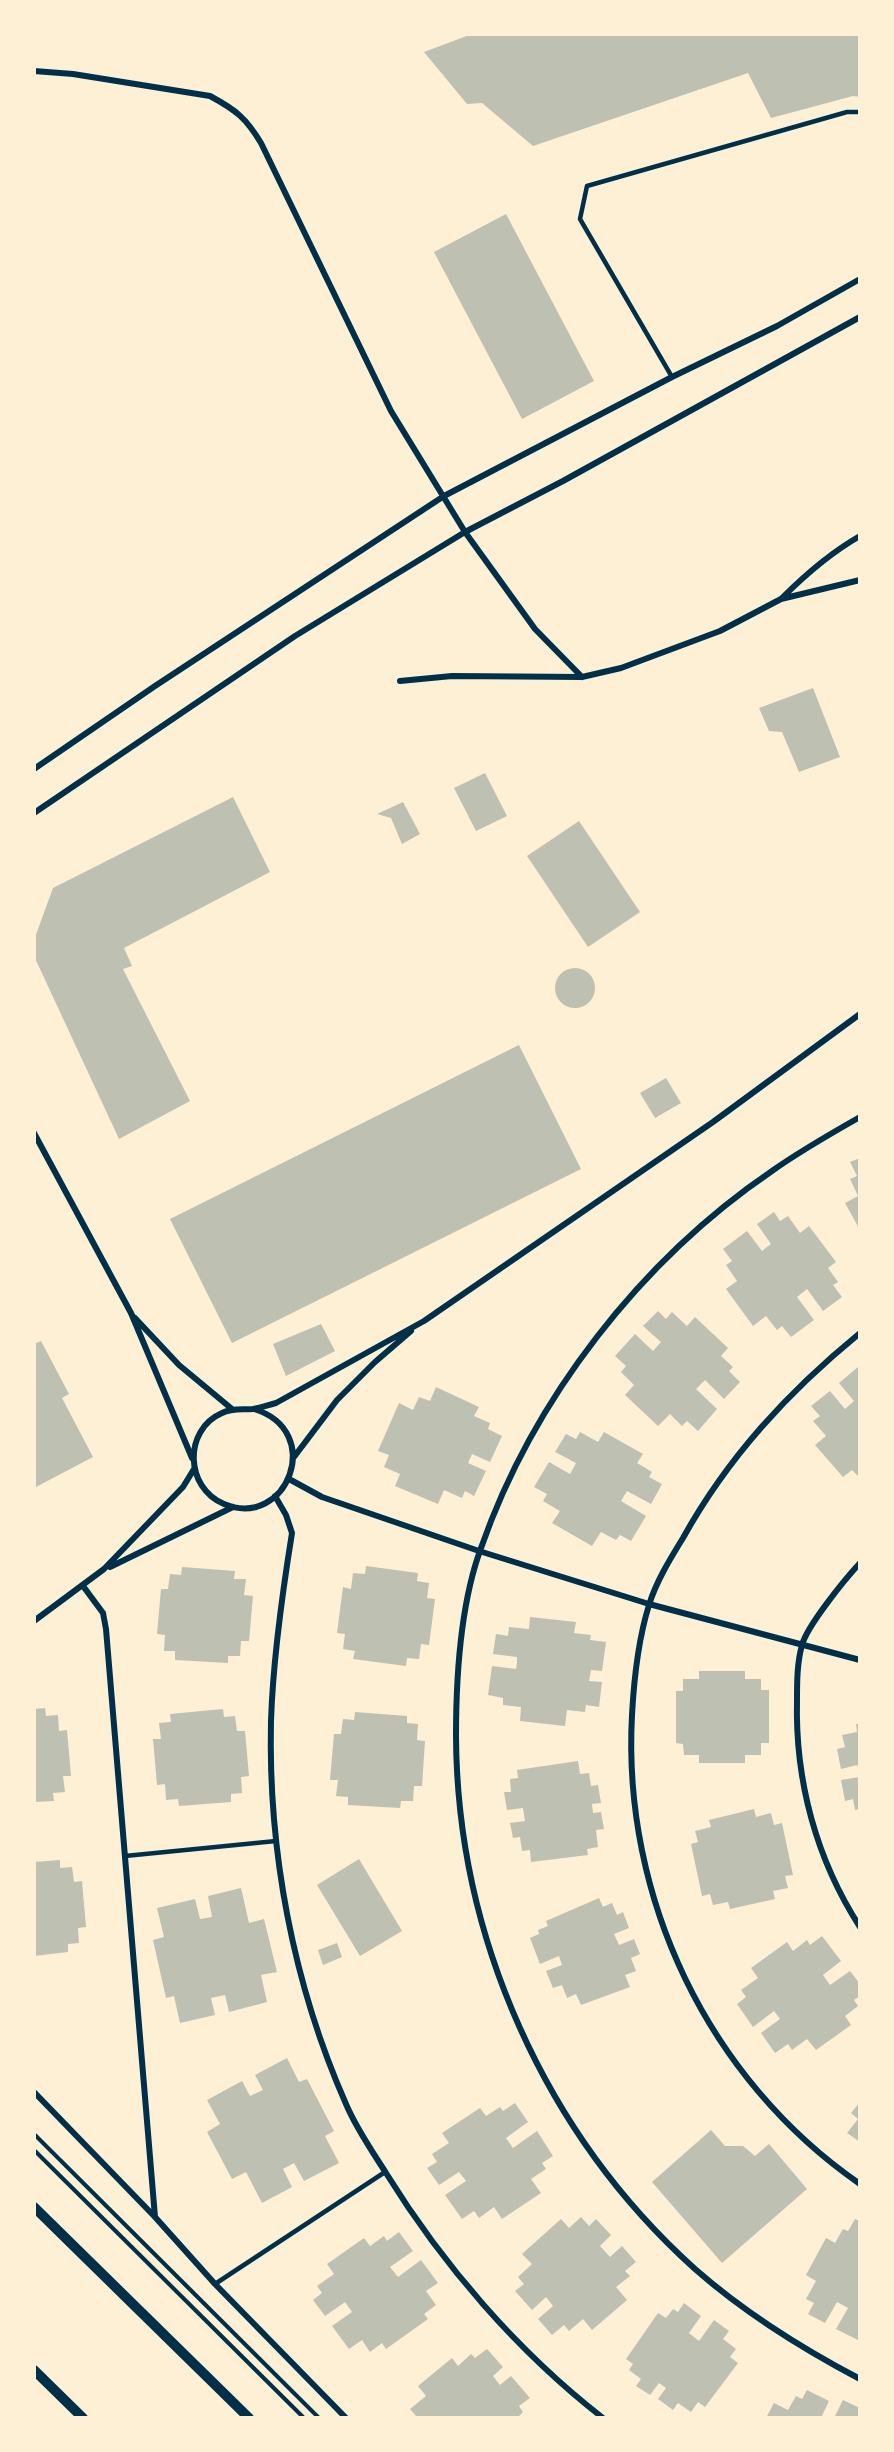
<!DOCTYPE html>
<html>
<head>
<meta charset="utf-8">
<style>
	body { margin:0 }
	#map { position:relative; width:894px; height:2452px; overflow:hidden; background:#fdf0d5; font-family:"Source Serif 4",serif }
	canvas { display:block }
	.frame { position:absolute; inset:0; border:36px solid #fdf0d5; pointer-events:none }
</style>
</head>
<body>
<div id="map">
<canvas width="894" height="2452"></canvas>
<div class="frame"></div>
</div>
<script>
const c = document.querySelector('canvas').getContext('2d');
c.lineJoin = 'round';
function fill(path, color) { c.fillStyle = color; c.fill(path, 'evenodd'); }
function strokePath(path, color, width, dash) { c.strokeStyle = color; c.lineWidth = width; c.lineCap = dash ? 'butt' : 'round'; c.setLineDash(dash || []); c.stroke(path); }
fill(new Path2D(`
	M472 34H860V97L853 96 771 118 748 73 533 146 482 103 467 104 424 52Z
	M506 214 594 381 522 419 434 252Z
	M813 688 840 757 799 772 782 732 769 731 759 708Z
	M485 773 507 816 476 831 454 788Z
	M233 797 270 872 124 948 132 966 123 969 190 1101 119 1139 34 956V940L53 888Z
	M403 802 420 834 402 844 391 818 377 814Z
	M579 821 640 912 588 947 527 856Z
	M555 988a20 20 0 1 1 40 0a20 20 0 1 1-40 0Z
	M519 1045 581 1169 232 1343 170 1219Z
	M666 1078 681 1103 655 1118 640 1093Z
	M860 1158V1230L845 1203 858 1196 850 1179 857 1176 850 1162Z
	M774 1212 780 1221 788 1216 800 1233 809 1226 836 1262 828 1268 838 1282 833 1285 842 1297 823 1311 807 1289 797 1297 814 1320 791 1337 782 1326 777 1330 766 1316 753 1326 726 1289 737 1281 726 1265 732 1261 723 1249 747 1231 762 1251 767 1247 771 1244 757 1224Z
	M658 1311 666 1319 672 1312 687 1326 695 1317 728 1348 721 1356 733 1367 729 1371 740 1382 724 1399 705 1380 696 1389 717 1409 698 1431 687 1421 682 1426 670 1414 658 1426 625 1395 634 1385 621 1372 626 1366 615 1356 635 1334 653 1351 661 1342 643 1326Z
	M321 1324 335 1351 286 1376 273 1344Z
	M41 1341 69 1394 62 1398 93 1457 34 1488V1344Z
	M858 1367 860 1478 852 1470 843 1477 815 1445 826 1436 813 1421 820 1416 811 1406 830 1391 845 1409 854 1401 839 1383Z
	M436 1387 479 1407 474 1416 490 1423 488 1429 502 1436 490 1462 472 1454 468 1463 486 1471 474 1496 465 1491 462 1498 444 1490 438 1504 395 1486 400 1474 384 1467 389 1455 378 1451 399 1403 413 1410 419 1397 430 1401Z
	M580 1432 598 1442 604 1432 643 1454 637 1463 652 1472 649 1477 662 1484 651 1504 627 1491 621 1501 646 1516 631 1541 620 1535 616 1540 601 1532 592 1546 552 1523 560 1511 543 1501 547 1494 534 1487 549 1462 570 1474 576 1463 555 1452 566 1434 576 1439Z
	M366 1566 418 1573 417 1581 429 1583 427 1598 435 1599 429 1645 421 1644 419 1659 407 1658 406 1666 353 1659 355 1651 343 1649 345 1634 337 1633 343 1587 351 1589 353 1573 365 1574Z
	M182 1567 235 1571 234 1579H246L244 1595 253 1596 249 1641H241L240 1656H228V1663L175 1660V1651H164L165 1635 157 1634 161 1589H168L170 1574 181 1575Z
	M530 1617 576 1622 574 1633 591 1635 590 1640 606 1642 602 1671 591 1670 589 1681 602 1682 599 1707 586 1705 585 1712 567 1710 565 1726 520 1721 521 1707 503 1705V1698L488 1695 492 1666 516 1669 517 1663V1657L493 1654 496 1634 508 1636 509 1627 529 1629Z
	M699 1671H745V1679H761V1690H769V1743H761V1755H745V1763H699V1755H684L683 1744 676 1743V1691H683V1679H699Z
	M45 1708 46 1716 58 1715 59 1731 67 1730 71 1776H63L65 1792 53 1793 54 1801 34 1802V1709Z
	M223 1709 224 1717 235 1716 237 1731H245L249 1776 241 1777 242 1793 231 1794V1802L179 1806 178 1799 166 1800 165 1784 157 1785 153 1739H161L159 1723 171 1722 170 1714Z
	M355 1712 407 1716V1723L418 1724 417 1740 425 1741 422 1786H414L413 1801H401L400 1808 348 1805V1797L336 1796 338 1780H330L334 1734H341L343 1719 354 1720Z
	M856 1724H860V1770L857 1765 841 1769 837 1749 845 1747 842 1735 857 1732Z
	M578 1761 580 1774 589 1773 591 1786 598 1785 601 1803 592 1804 593 1813 601 1812 604 1829 596 1830 598 1847 587 1849 588 1855 531 1862 530 1850 522 1851 520 1837 513 1838 510 1823 525 1821 523 1808 507 1810 504 1792H511L510 1779 518 1778 517 1770Z
	M860 1777V1809L855 1810 853 1799 845 1801 841 1780Z
	M754 1809 756 1817 771 1813 774 1825 782 1823 793 1875 785 1876 788 1888 773 1891 775 1899 730 1909 728 1902 713 1905 710 1894 702 1896 691 1844 698 1842 695 1831 711 1827 709 1820Z
	M359 1859 402 1931 360 1956 317 1885Z
	M60 1860V1868L72 1867 74 1882 82 1881 86 1927 78 1928 79 1943 68 1944V1952L34 1956V1862Z
	M241 1888 249 1923 264 1919 277 1972 261 1975 267 2002 229 2012 225 1995 211 1998 215 2015 180 2023 174 1996 166 1998 153 1940 164 1937 157 1908 195 1899 200 1919 212 1917 208 1896Z
	M599 1898 603 1907 612 1903 617 1915 623 1912 629 1928 614 1934 619 1945 634 1939 640 1954 631 1958 636 1971 625 1975 630 1987 581 2005 576 1994 567 1998 562 1985 553 1988 546 1971 562 1965 559 1956 540 1964 530 1938 539 1934 538 1930 548 1926 546 1921Z
	M822 1936 841 1961 823 1975 830 1985 850 1971 860 1984V1996L854 2000 858 2006 845 2016 851 2025 816 2050 807 2039 792 2050 788 2044 775 2053 761 2033 780 2019 774 2011 753 2027 737 2004 746 1997 741 1990 758 1978 751 1968 787 1942 793 1951 807 1940 810 1945Z
	M337 1943 342 1957 323 1965 318 1950Z
	M287 2058 299 2082 307 2079 334 2131 325 2136 339 2163 304 2181 294 2163 283 2169 292 2187 262 2203 246 2172 232 2179 207 2132 220 2124 207 2100 242 2081 250 2096 263 2090 255 2075Z
	M860 2102V2142L847 2133 858 2119 851 2113Z
	M515 2103 528 2122 506 2138 513 2148 537 2131 553 2156 542 2163 546 2169 531 2179 541 2193 502 2219 494 2207 479 2218 474 2211 462 2219 445 2195 466 2181 459 2172 439 2185 427 2168 437 2162 432 2154 449 2143 442 2133 480 2108 486 2116 500 2107 503 2111Z
	M711 2130 725 2146H743L755 2156 769 2144 807 2189 722 2263 652 2182Z
	M581 2217 589 2226 596 2219 611 2235 600 2246 610 2257 622 2246 636 2262 625 2271 630 2276 616 2287 627 2300 592 2330 583 2319 569 2331 564 2325 552 2335 538 2319 553 2306 546 2297 532 2310 515 2291 524 2284 518 2277 532 2264 522 2254 561 2219 569 2228Z
	M855 2219 860 2221V2341L836 2329 848 2308 837 2302 825 2323 808 2314 814 2303 806 2299 816 2281 806 2275 826 2238 835 2243 843 2229 848 2231Z
	M399 2232 413 2251 390 2267 398 2277 421 2260 438 2283 426 2291 436 2305 424 2314 428 2319 386 2349 382 2343 370 2352 362 2340 349 2349 332 2326 352 2312 345 2302 325 2316 313 2300 322 2293 317 2286 334 2274 327 2264 364 2238 370 2246 384 2236 387 2241Z
	M684 2303 701 2316 689 2333 699 2341 714 2320 729 2331 723 2339 736 2349 730 2357 738 2363 705 2407 698 2402 691 2412 678 2403 673 2410 658 2399 666 2388 659 2383 650 2395 636 2386 641 2379 629 2370 633 2364 626 2359 658 2313 666 2318 673 2309 678 2312Z
	M487 2349 503 2367 493 2376 500 2385 511 2376 530 2398 519 2406 523 2412 517 2418H414L416 2416 410 2409 426 2396 418 2386 452 2358 458 2366 471 2354 475 2358Z
	M807 2390 829 2401 821 2418H766L774 2403 788 2410 796 2396 802 2399Z
	M843 2400 860 2408 857 2418H834Z`), '#bec0b2');
strokePath(new Path2D(`
	M34 2134 319 2418
	M34 2150 304 2418`), '#003049', 4);
strokePath(new Path2D(`
	M672 377 580 219 587 186 847 112H860
	M125 1856 276 1841
	M215 2284 385 2172`), '#003049', 4.5);
strokePath(new Path2D(`
	M34 71 73 74 210 96C236 110 246 118 261 143L391 411 465 532 535 629 582 677
	M782 598C806 574 830 553 860 536
	M400 681 452 676 582 677 621 668 720 631 781 599 860 580
	M34 769 155 686 444 496 672 377 777 326 860 279
	M34 813 295 636 465 532 563 481 860 317
	M860 1117C830 1134 800 1151 772 1171 641 1260 533 1399 481 1548 461 1602 456 1678 456 1736 457 1937 545 2134 695 2269 745 2313 801 2348 860 2379
	M34 1133 131 1313 192 1458
	M135 1318 179 1365 232 1409
	M860 1333C788 1392 728 1457 683 1538 670 1559 656 1582 649 1605 638 1640 634 1678 632 1715 622 1898 708 2079 860 2184
	M254 1409C326 1431 287 1530 224 1504 185 1488 183 1430 222 1413 232 1408 242 1410 253 1409 261 1408 268 1405 276 1403L424 1321 713 1122 860 1014
	M294 1457 337 1400 375 1362 411 1331
	M289 1479 322 1497 479 1551 649 1604 860 1660
	M275 1496 286 1515 292 1533C282 1595 273 1658 271 1721 268 1851 293 1984 346 2104 356 2128 372 2151 386 2173 443 2265 517 2351 603 2418
	M860 1563C845 1579 807 1626 802 1645 797 1663 797 1682 797 1700 795 1780 816 1859 860 1927
	M110 1567 233 1507
	M83 1586 103 1613 106 1629 155 2217
	M34 1621 104 1569 183 1487 194 1469
	M34 2092 155 2217 215 2284 346 2418`), '#003049', 6);
strokePath(new Path2D(`
	M34 2207 249 2418
	M34 2370 83 2418`), '#003049', 10);
</script>
</body>
</html>
